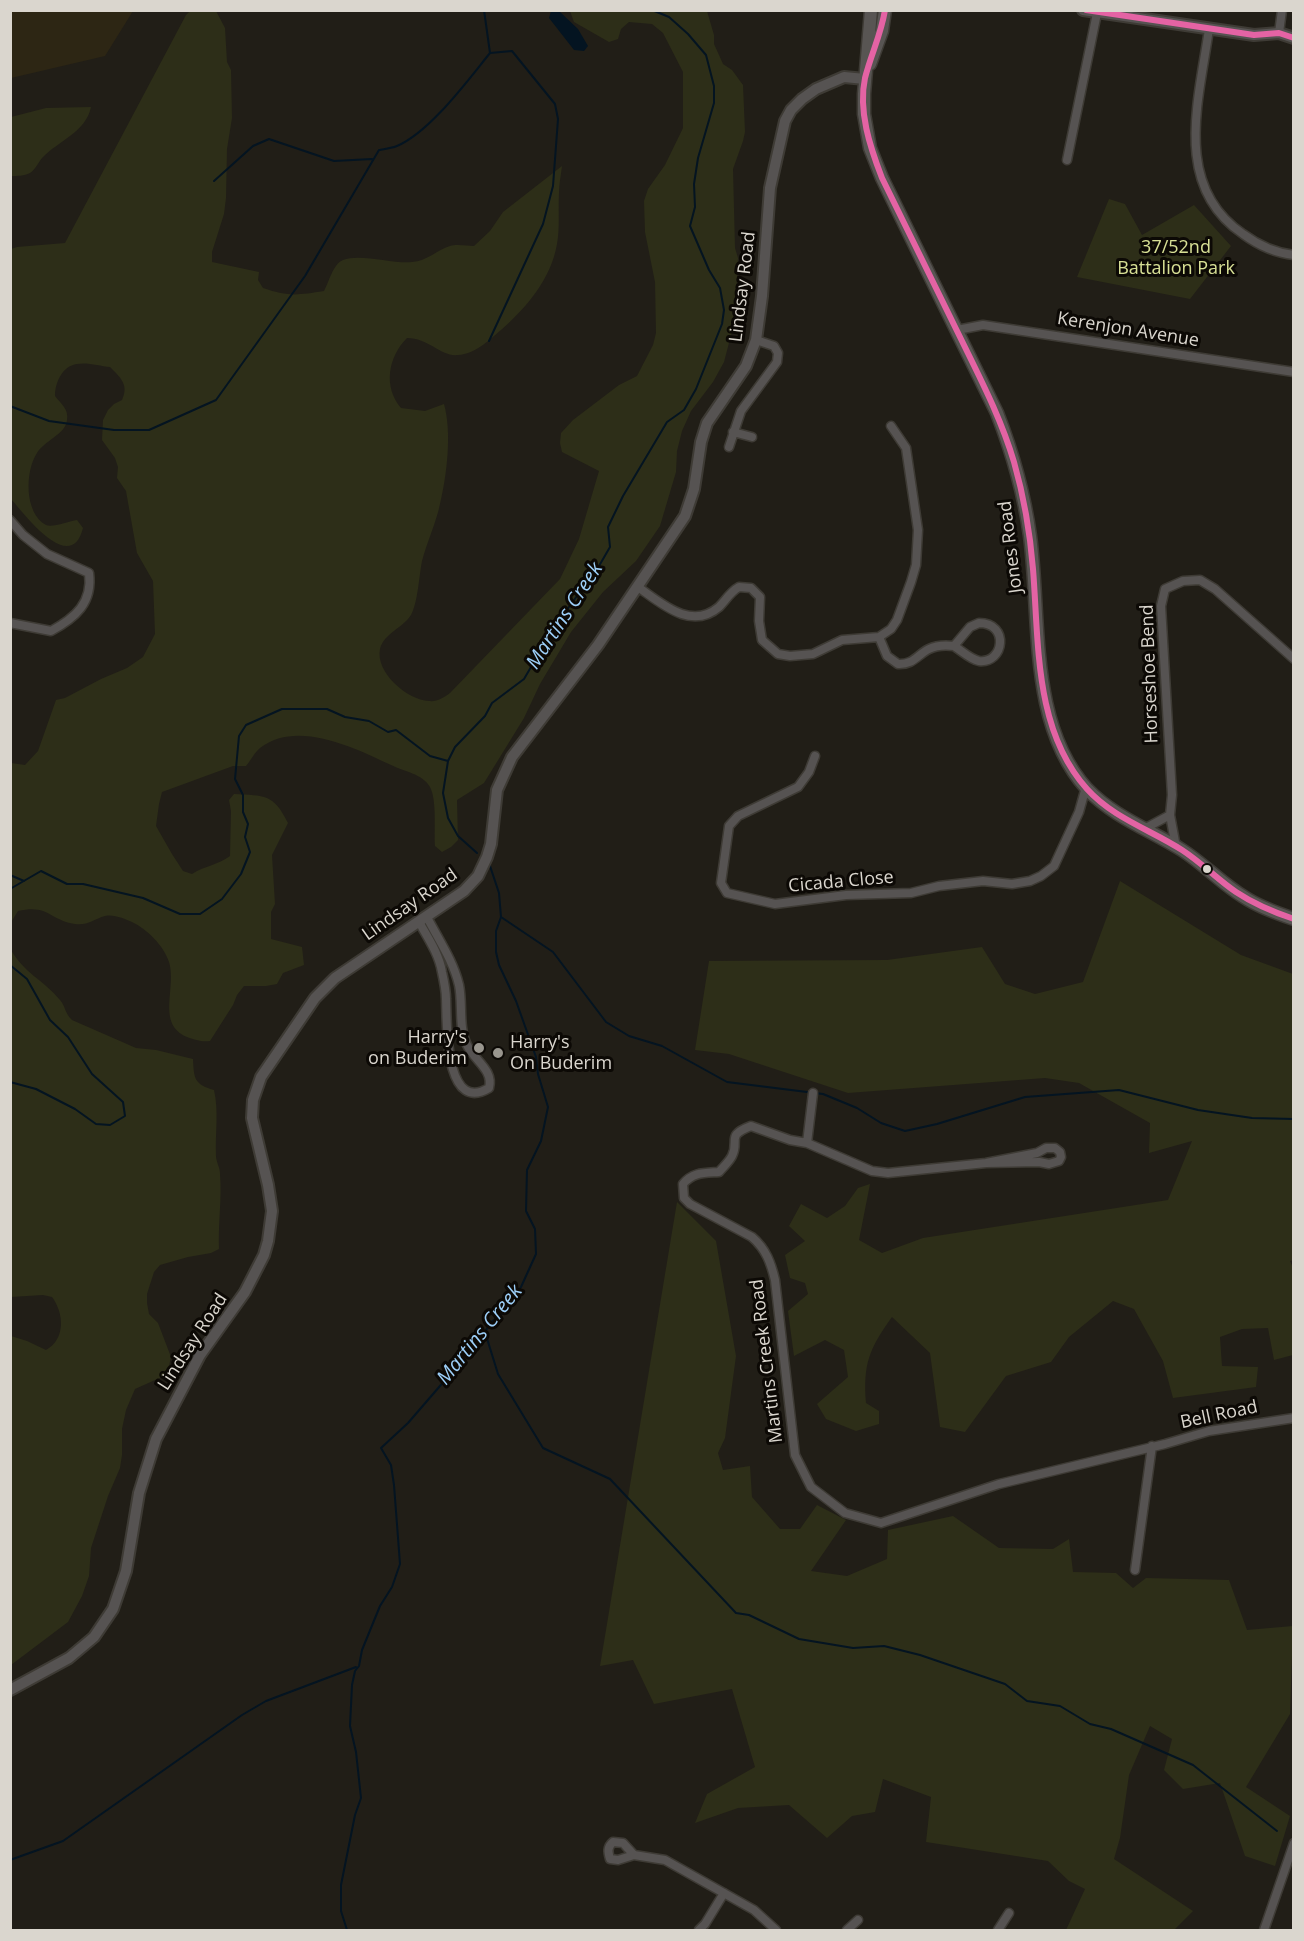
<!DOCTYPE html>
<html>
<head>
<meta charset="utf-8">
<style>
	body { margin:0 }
	#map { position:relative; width:1304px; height:1941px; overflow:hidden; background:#211e17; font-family:"Open Sans",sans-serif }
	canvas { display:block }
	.frame { position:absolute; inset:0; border:12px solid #dad6ce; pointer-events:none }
</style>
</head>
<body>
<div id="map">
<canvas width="1304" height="1941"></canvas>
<div class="frame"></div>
</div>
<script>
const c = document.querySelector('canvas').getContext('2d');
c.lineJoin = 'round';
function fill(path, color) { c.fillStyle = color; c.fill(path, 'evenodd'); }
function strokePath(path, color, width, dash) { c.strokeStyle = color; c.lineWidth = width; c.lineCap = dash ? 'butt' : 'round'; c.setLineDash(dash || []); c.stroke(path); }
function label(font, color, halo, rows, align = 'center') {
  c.font = font + ' "Open Sans",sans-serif'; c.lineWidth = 6; c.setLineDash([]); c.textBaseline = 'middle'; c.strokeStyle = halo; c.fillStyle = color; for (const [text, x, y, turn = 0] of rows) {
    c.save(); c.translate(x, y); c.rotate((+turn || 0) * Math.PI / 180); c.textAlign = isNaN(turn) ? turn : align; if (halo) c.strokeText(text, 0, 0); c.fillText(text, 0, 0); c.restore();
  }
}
fill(new Path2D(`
	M10 11 11 10 133 11 105 56 11 78Z`), '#2d2614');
fill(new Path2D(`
	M191 10 216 11 225 28 227 62 231 70 232 118 227 149 226 198 224 214 212 252V262L259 272 258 280 263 288C289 297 298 295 324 291 329 282 333 264 343 260 360 253 393 264 412 262 427 261 437 250 450 246 457 244 467 246 474 246L490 231 503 212 562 166C561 175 559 184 559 193 558 210 560 227 557 244 551 279 527 307 501 330 488 341 475 354 458 355 441 357 429 338 407 338 388 357 383 387 401 408L425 411 444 404C452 432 447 475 440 504 436 523 427 542 422 561 419 576 418 602 411 615 403 628 384 633 380 649 375 672 407 700 429 701 437 702 443 698 450 693L560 579 579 539 599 471 562 452 560 443 561 433 573 420 619 385 637 376 653 345 656 333 655 282 645 232 644 201 648 189 665 165 683 128V72L663 33 652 24 629 22 621 29 618 39 609 42 574 22 570 11H707L714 35V44L719 55 723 64 732 70 743 85 745 132 743 141 733 169 735 248 738 258 735 320 724 362 713 382 691 411 682 431 677 451 676 472 660 526 636 561 603 592 571 632 540 684 524 718 484 783 457 800 458 840 451 847 442 852 435 846C434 831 437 800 430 787 423 774 403 771 391 765 355 748 297 719 260 748 255 752 251 760 246 766H233L162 792 159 804 156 826 172 854 183 871 192 874C204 866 218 865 230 856L231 811 229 800 234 794C265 796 273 793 288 823L272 855 275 904 271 912V939L302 947 304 965 283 973 277 984 266 986H244L237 995 233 1005 210 1041C201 1042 196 1040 187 1037 156 1024 177 988 169 962 164 946 147 929 132 922 125 919 114 914 105 916 94 919 87 926 75 924 49 920 49 904 18 911L10 924 11 763 25 765 38 751 56 700 65 698 101 679 127 668 143 657 155 634 153 581 137 553 126 491 117 478 118 467 115 458 102 440 103 420 108 410 114 404 122 400C129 385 121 378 110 367 100 366 87 362 77 364 62 366 55 383 55 396 61 404 69 409 67 420 66 434 44 441 37 453 25 471 24 513 46 525 52 528 69 521 77 520L83 528C71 576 25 515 11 499V249L17 247 65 243 186 15Z
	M91 107C86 132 58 141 42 158 38 163 35 170 30 173 24 176 17 176 11 176V117L46 108Z
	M1109 199 1125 204 1142 235 1194 205 1231 246 1190 299 1077 277Z
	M1120 881 1241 955 1293 974 1294 1260 1290 1261 1294 1270 1293 1355 1274 1360 1268 1328 1242 1329 1220 1337 1222 1366 1258 1367 1256 1387 1173 1398 1163 1361 1134 1309 1113 1301 1069 1337 1051 1362 1006 1376 965 1432 940 1427 930 1353 892 1317C869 1349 863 1364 866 1403L879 1411V1424L856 1431 826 1419 817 1404 848 1377 844 1350 825 1340 794 1356 788 1311 808 1294 805 1283 790 1278 785 1255 805 1241 789 1226 801 1204 827 1218 845 1206 858 1188 870 1184 859 1240 882 1253 923 1238 1168 1200 1192 1141 1149 1153 1150 1123 1079 1083 1045 1078 848 1093 729 1054 695 1050 709 961 887 960 982 947 1005 984 1035 994 1083 982Z
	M10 948C23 973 44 980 60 1000 66 1007 64 1012 72 1020L136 1048 156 1050 193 1059C194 1079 194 1084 214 1090 219 1111 215 1134 216 1156 216 1162 220 1167 220 1174 222 1199 218 1224 219 1249L211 1253 188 1257 160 1265 154 1272 147 1294V1303L149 1314 158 1323 171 1357 169 1366 164 1376 135 1389 126 1410 122 1429V1455L120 1468 108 1496 91 1548 89 1576 82 1596 68 1622 11 1665V1336L27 1341 46 1350C66 1339 64 1313 52 1297L43 1295 11 1297Z
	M677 1202 716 1241 736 1356 725 1438 718 1453 723 1470 750 1466 752 1497 780 1529H800L817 1505 846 1520 811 1571 847 1576 887 1559 888 1530 953 1516 999 1548 1053 1549 1069 1539 1073 1572 1116 1573 1133 1588 1146 1578 1229 1580 1247 1630 1293 1626 1290 1714 1246 1787 1290 1816 1275 1866 1245 1856 1220 1783 1183 1789 1164 1770 1172 1739 1150 1726 1129 1775 1120 1838 1114 1859 1193 1911 1174 1930H1066L1085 1889 1069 1881 1048 1861 926 1842 931 1797 883 1779 875 1812 852 1816 827 1838 789 1805 738 1808 695 1823 707 1794 755 1767 732 1689 654 1704 633 1660 600 1666Z`), '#2d2e18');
fill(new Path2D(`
	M551 11H559L578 29 588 46 584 51 574 50 549 18Z`), '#041421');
strokePath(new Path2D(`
	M484 10 490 53
	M214 181 253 146 269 139 334 161 372 159
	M10 406 49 421 114 430H149L216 400 305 276 379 150C385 149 392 148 397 146 430 132 468 80 490 53L512 51 555 104 558 119 553 186 543 224 489 341
	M477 853 458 836 448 818 443 793 448 761 455 747 485 716 492 703 524 679 555 626 599 566 610 547 608 527 623 496 667 422 684 410 696 389 722 324 724 310 720 288 709 270 690 226 695 207 694 184 698 158 714 103V86L706 55 688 34 669 17 652 10
	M10 875 24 881
	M10 889 41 871 67 884H83L143 898 180 914H200L222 899 241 874 250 852 245 837 248 824 243 812V795L235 779 239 736 246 725 282 709H327L345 717 369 721 388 732 396 730 430 756 448 761
	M501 917 553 952 606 1022 629 1036 662 1046 727 1082 823 1094 857 1108 881 1123 905 1131 937 1124 1025 1097 1119 1090 1198 1110 1252 1118 1294 1119
	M10 965 27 979 50 1020 68 1037 92 1074 123 1102 125 1116 110 1125 96 1124 75 1109 36 1089 10 1082
	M485 1332 498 1374 543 1448 610 1479 736 1613 749 1615 799 1639 853 1648 884 1646 920 1655 1005 1684 1027 1701 1060 1706 1090 1724 1111 1729 1193 1765 1277 1831
	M10 1860 63 1841 242 1715 266 1701 356 1667
	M347 1930 341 1911V1885L355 1815 361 1798 356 1752 350 1726 352 1685 355 1671 359 1666 362 1650 380 1606 392 1587 400 1564 394 1485 391 1465 381 1448 408 1423 446 1379 467 1350 471 1340 485 1332 491 1322 500 1316 521 1287 536 1254 535 1229 526 1211 527 1170 541 1141 548 1107 538 1074 536 1057 516 1001 499 965 496 952V931L501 917 499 893 489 863`), '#041421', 2);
const minor = new Path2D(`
	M1209 29C1199 100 1172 186 1243 234 1258 245 1275 253 1294 255
	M1279 33 1282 10
	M1067 160 1097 13
	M957 330 983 325 1294 372
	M733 432 752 437
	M729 447 741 411 777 362 778 353 774 346 756 340
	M10 520 23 535 47 554 89 573C93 603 75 618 51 631L10 623
	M638 587C661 603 691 631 719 607 726 600 730 592 739 587L751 588 760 597 759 621 762 640 778 654 790 656 813 654 842 640 879 637 891 629 897 620 911 582 916 565 918 530 906 448 891 426
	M979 623C1010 623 1004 664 979 661 970 659 962 651 954 646L970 627Z
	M879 637 887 656 898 664C913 665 917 655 929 649 937 645 946 645 954 646
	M815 756 809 772 798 787 738 816 729 826 721 883 727 893 775 904 846 895 911 893 939 886 983 881 1012 884 1030 881 1041 876 1054 866 1079 812 1086 787
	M1144 829 1170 815
	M1176 847 1170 815 1172 795 1161 606 1165 589 1183 581 1200 580 1215 589 1294 659
	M419 922C428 938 439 954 442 972 444 981 446 990 446 999 447 1021 444 1115 489 1088 494 1070 474 1060 467 1045 458 1027 463 1004 459 985 453 960 438 939 427 917
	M807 1143 813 1093
	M986 1163 1039 1162 1049 1164 1059 1161 1061 1157 1060 1152 1055 1148H1046L1037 1153 986 1163 888 1173 872 1171 807 1143 790 1140 751 1126C725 1136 740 1140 732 1156 729 1162 723 1167 719 1172 704 1173 693 1172 683 1184L684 1198 690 1204 752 1237C766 1249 771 1263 775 1280L795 1455 811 1487 845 1513 881 1523 999 1484 1165 1444 1209 1431 1294 1418
	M1135 1570 1152 1446
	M634 1855 623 1843 613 1842C607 1847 608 1852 610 1859L618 1860 634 1855 665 1860 754 1910 776 1930
	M699 1930 705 1924 724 1893
	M847 1930 858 1920
	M998 1930 1009 1913
	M1264 1930 1294 1843`);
const tertiary = new Path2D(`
	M1083 10 1254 35 1279 33 1294 38
	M10 1690 69 1658 94 1637 113 1609 126 1571 139 1493 156 1439 200 1355 245 1292 264 1255 268 1241 272 1211 268 1185 252 1118 253 1100 261 1077 315 998 335 978 464 891 478 876 487 857 491 844 497 790 512 757 598 645 685 516 694 489 701 442 707 423 746 366 756 340 762 296 770 188 785 121 791 110 802 99 816 89 844 77 865 79`);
const secondary = new Path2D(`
	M871 10 864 94V114L870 148 882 178 997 413C1013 454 1024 493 1030 536 1041 618 1028 724 1087 789 1114 817 1150 830 1182 850 1204 864 1222 884 1244 897 1259 907 1276 913 1294 919
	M870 64 882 31 885 10`);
strokePath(minor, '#3e3b35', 11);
strokePath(tertiary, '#3e3b35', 14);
strokePath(secondary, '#3e3b35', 15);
strokePath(minor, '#565352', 8);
strokePath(tertiary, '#565352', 10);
strokePath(secondary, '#585553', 12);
strokePath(new Path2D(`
	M885 10C881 35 871 54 865 78 858 111 870 147 882 178 908 231 934 284 960 337 980 378 1001 418 1014 462 1024 497 1030 532 1033 569 1039 643 1034 730 1087 789 1113 818 1151 830 1182 850 1202 863 1217 879 1236 892 1254 904 1273 912 1294 919
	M1086 10 1254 35 1279 33 1294 38`), '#e463a4', 6);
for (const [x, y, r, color] of [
	[1207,869,5,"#dad6ce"],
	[479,1048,6,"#99968e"],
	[498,1053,6,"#99968e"]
]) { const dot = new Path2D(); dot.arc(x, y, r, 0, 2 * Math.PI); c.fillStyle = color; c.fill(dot); strokePath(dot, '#0c0905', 2); }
label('18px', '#d8e095', '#0c0905', [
	["37/52nd",1176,248],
	["Battalion Park",1176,269]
]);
label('18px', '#dad6ce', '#0c0905', [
	["Lindsay Road",743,287,-83],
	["Kerenjon Avenue",1128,330,9],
	["Jones Road",1011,547,-97],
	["Horseshoe Bend",1150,674,-92],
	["Cicada Close",841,882,-5],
	["Lindsay Road",410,905,-35],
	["Lindsay Road",193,1342,-57],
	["Martins Creek Road",767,1361,-97],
	["Bell Road",1219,1415,-12]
]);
label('18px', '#dad6ce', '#0c0905', [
	["Harry's",467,1038],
	["on Buderim",467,1059],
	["Harry's",510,1043,"left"],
	["On Buderim",510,1064,"left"]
], 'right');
label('italic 20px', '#9dcff8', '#0c0905', [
	["Martins Creek",565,616,-57],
	["Martins Creek",480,1335,-51]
]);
</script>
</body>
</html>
